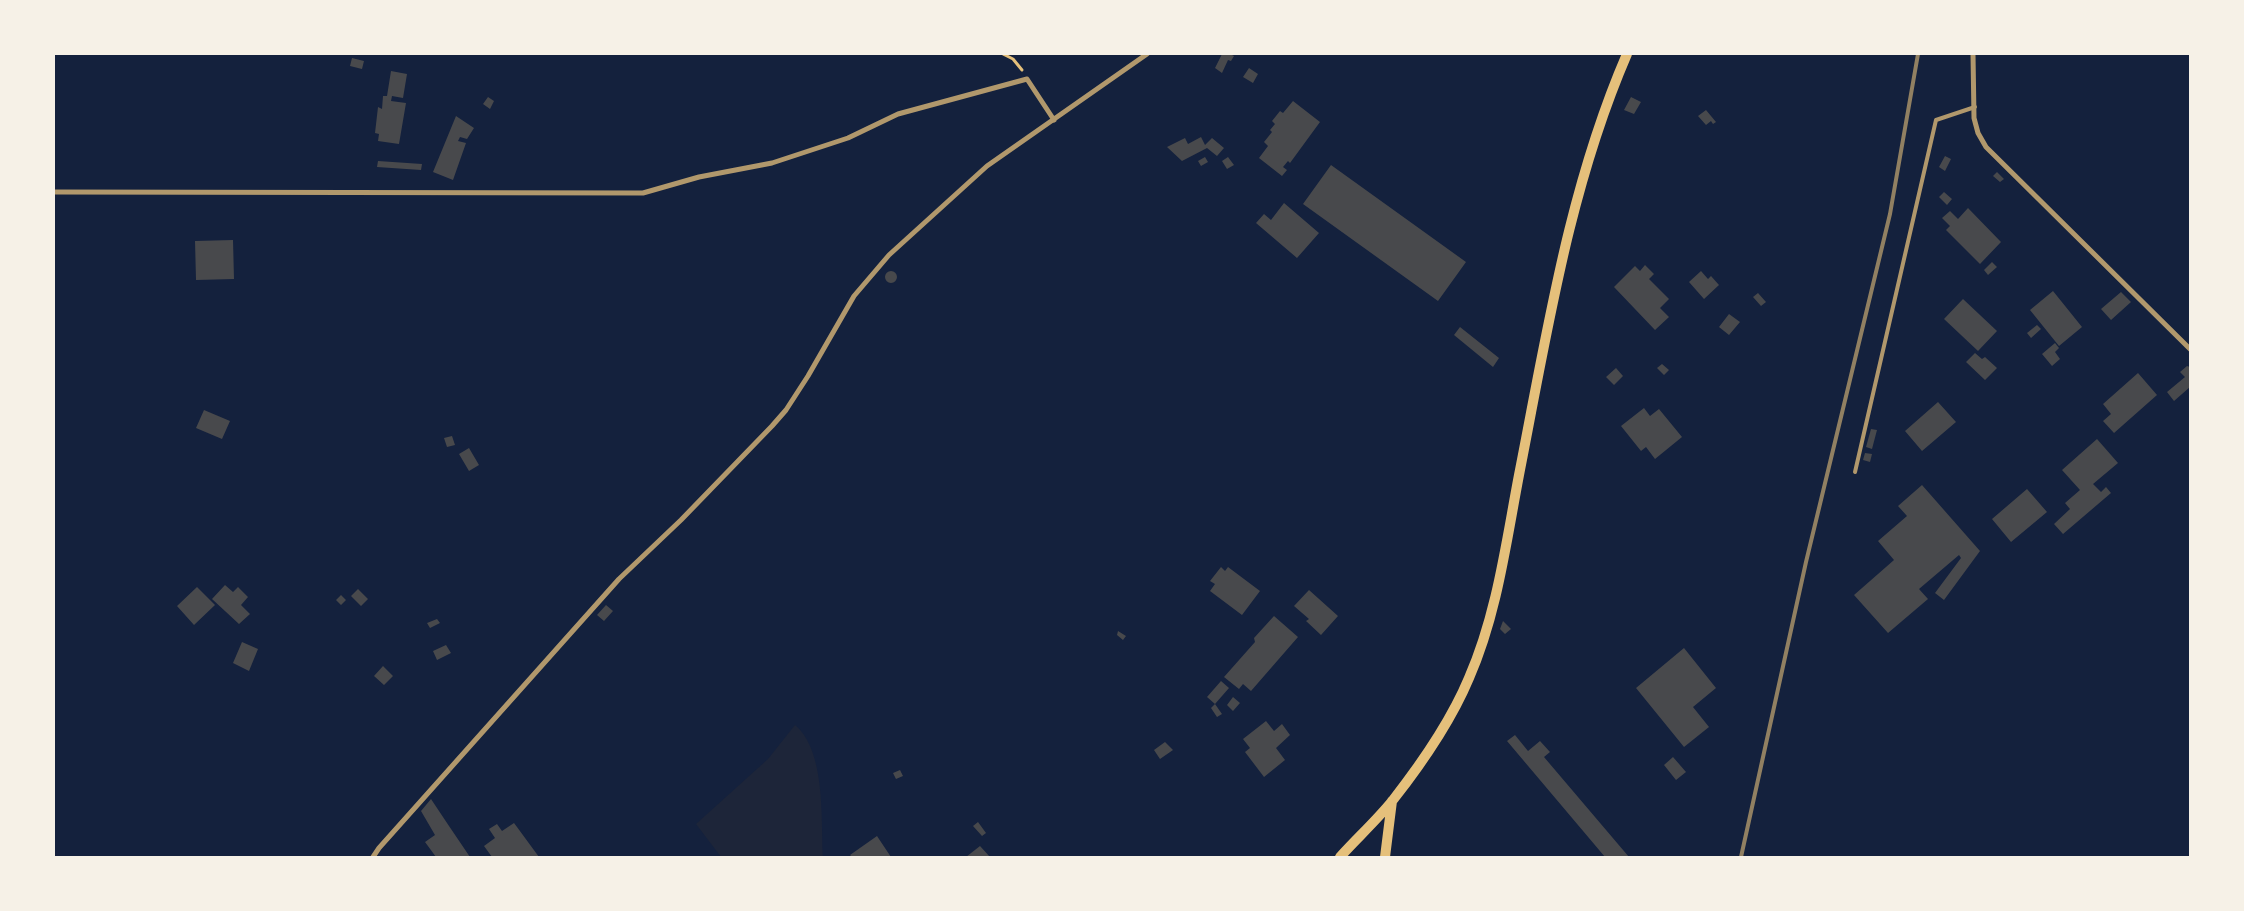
<!DOCTYPE html>
<html>
<head>
<meta charset="utf-8">
<style>
	body { margin:0 }
	#map { position:relative; width:2244px; height:911px; overflow:hidden; background:#14213d; font-family:Poppins,sans-serif }
	canvas { display:block }
	.frame { position:absolute; inset:0; border:55px solid #f6f1e7; pointer-events:none }
</style>
</head>
<body>
<div id="map">
<canvas width="2244" height="911"></canvas>
<div class="frame"></div>
</div>
<script>
const c = document.querySelector('canvas').getContext('2d');
c.lineJoin = 'round';
function fill(path, color) { c.fillStyle = color; c.fill(path, 'evenodd'); }
function strokePath(path, color, width, dash) { c.strokeStyle = color; c.lineWidth = width; c.lineCap = dash ? 'butt' : 'round'; c.setLineDash(dash || []); c.stroke(path); }
fill(new Path2D(`
	M795 725C826 751 821 819 823 857H721L696 824 768 759Z`), '#1d2539');
fill(new Path2D(`
	M1222 54H1230L1234 56 1231 61 1228 60 1222 73 1215 68Z
	M352 58 364 61 362 69 350 66Z
	M1249 68 1258 74 1253 83 1243 77Z
	M391 71 407 74 403 98 392 96 391 101 406 103 399 144 378 141 379 134 375 133 378 107 382 109 383 96H387Z
	M488 97 494 101 490 109 483 104Z
	M1631 97 1641 102 1634 114 1624 110Z
	M1293 101 1320 122 1290 163 1288 161 1283 167 1287 170 1282 176 1259 158 1268 146 1264 142 1272 132 1270 130 1275 124 1272 121 1280 111 1283 113Z
	M1706 110 1716 122 1713 124 1711 121 1706 125 1698 116Z
	M456 116 474 128 467 139 460 137 458 141 466 143 453 180 433 172Z
	M1201 137 1205 145 1212 138 1224 148 1217 156 1207 148 1182 161 1167 147 1185 138 1188 144Z
	M1945 156 1951 159 1945 171 1939 167Z
	M1205 157 1208 162 1201 166 1198 161Z
	M1228 157 1234 165 1227 169 1222 161Z
	M378 161 422 164 421 170 377 167Z
	M1331 165 1466 262 1438 301 1303 204Z
	M1997 172 2004 179 2000 182 1993 176Z
	M1944 192 1952 199 1947 205 1939 197Z
	M1284 203 1319 233 1297 258 1256 223 1264 214 1271 220Z
	M1968 208 2001 242 1980 264 1946 230 1950 226 1942 218 1950 211 1958 219Z
	M233 240 234 279 196 280 195 241Z
	M1992 262 1997 267 1988 275 1984 270Z
	M1645 265 1654 274 1649 279 1669 299 1660 308 1669 317 1655 330 1614 287 1635 266 1640 271Z
	M1701 271 1708 279 1711 276 1719 285 1704 299 1689 282Z
	M885 277a6 6 0 1 1 12 0a6 6 0 1 1-12 0Z
	M2053 291 2082 327 2059 346 2030 310Z
	M2121 292 2131 302 2111 320 2101 309Z
	M1758 293 1766 302 1761 306 1753 297Z
	M1963 299 1997 331 1978 351 1944 319Z
	M1729 314 1740 322 1729 335 1719 327Z
	M2037 325 2041 329 2031 338 2027 333Z
	M1460 327 1499 358 1493 367 1454 335Z
	M2055 343 2059 348 2055 352 2060 359 2052 366 2042 354Z
	M1975 353 1982 359 1985 357 1997 368 1985 380 1966 362Z
	M1662 364 1669 370 1664 375 1657 368Z
	M2187 366 2190 367V387L2174 401 2167 392 2185 377 2180 372Z
	M1616 368 1623 376 1614 385 1606 377Z
	M2138 373 2157 395 2114 433 2103 421 2111 414 2103 404Z
	M1938 402 1956 422 1922 451 1905 431Z
	M1644 408 1650 416 1659 409 1682 437 1655 459 1646 447 1641 451 1621 426Z
	M204 410 230 421 222 439 196 428Z
	M1871 429 1877 430 1872 449 1866 447Z
	M452 436 455 445 447 447 444 438Z
	M2097 439 2118 463 2093 484 2101 492 2106 487 2111 493 2063 534 2054 524 2070 509 2065 503 2080 490 2062 470Z
	M469 448 479 465 469 471 459 454Z
	M1865 453 1872 454 1870 462 1863 460Z
	M1922 485 1980 551 1944 600 1935 593 1961 558 1959 555 1919 589 1928 599 1888 633 1854 595 1894 560 1878 541 1907 516 1898 506Z
	M2027 489 2047 512 2011 542 1992 519Z
	M1221 567 1225 571 1228 567 1260 591 1242 615 1210 591 1215 584 1210 581Z
	M225 585 233 592 238 587 248 597 241 605 250 614 239 624 212 599Z
	M197 587 215 605 194 625 177 606Z
	M358 589 368 599 361 606 351 596Z
	M1309 590 1338 616 1321 635 1306 621 1309 619 1294 606Z
	M341 595 346 600 341 605 336 600Z
	M606 605 613 611 604 621 597 615Z
	M1274 616 1298 637 1251 691 1243 684 1239 689 1224 677 1255 642 1254 638Z
	M437 619 440 623 430 628 427 623Z
	M1503 621 1511 629 1505 634 1500 629Z
	M1118 631 1126 636 1123 640 1117 635Z
	M242 642 258 649 249 671 233 663Z
	M446 645 451 653 437 660 433 651Z
	M1684 648 1716 688 1693 707 1709 727 1684 747 1636 688Z
	M383 666 393 676 384 685 374 676Z
	M1221 681 1229 688 1215 704 1207 697Z
	M1233 697 1240 703 1233 711 1227 705Z
	M1215 704 1222 714 1217 717 1211 708Z
	M1266 721 1274 731 1282 724 1290 735 1276 748 1285 760 1264 777 1245 752 1250 748 1243 739Z
	M1515 735 1528 751 1540 741 1550 752 1544 757 1629 857H1605L1507 741Z
	M1165 742 1173 750 1160 759 1154 750Z
	M1673 757 1686 772 1676 780 1664 765Z
	M900 770 903 776 896 779 893 773Z
	M431 799 449 826 470 857H436L425 842 435 835 421 811Z
	M978 822 986 833 982 836 973 826Z
	M514 823 517 827 539 857H492L484 846 495 838 489 829 497 824 502 831Z
	M877 836 891 857H852L850 855Z
	M980 846 990 857H966Z`), '#48494c');
strokePath(new Path2D(`
	M1003 54 1013 59 1022 70`), '#e5c07b', 3);
strokePath(new Path2D(`
	M1855 472 1936 120 1975 107`), '#b1986c', 4);
strokePath(new Path2D(`
	M1973 54 1974 118 1978 133 1986 147 2190 349
	M54 192 643 193 699 177 772 163 848 138 898 114 1027 79 1054 120
	M373 857 379 848 619 579 681 520 772 426 786 410 808 376 854 296 889 255 987 166 1147 54`), '#b1986c', 5);
strokePath(new Path2D(`
	M1340 857C1357 838 1377 820 1393 800 1422 763 1451 721 1469 678 1497 614 1506 543 1519 475 1547 333 1569 188 1627 54
	M1385 857 1392 801`), '#e5c07b', 10);
strokePath(new Path2D(`
	M1741 857 1806 562 1890 214 1918 54`), '#918062', 4);
</script>
</body>
</html>
